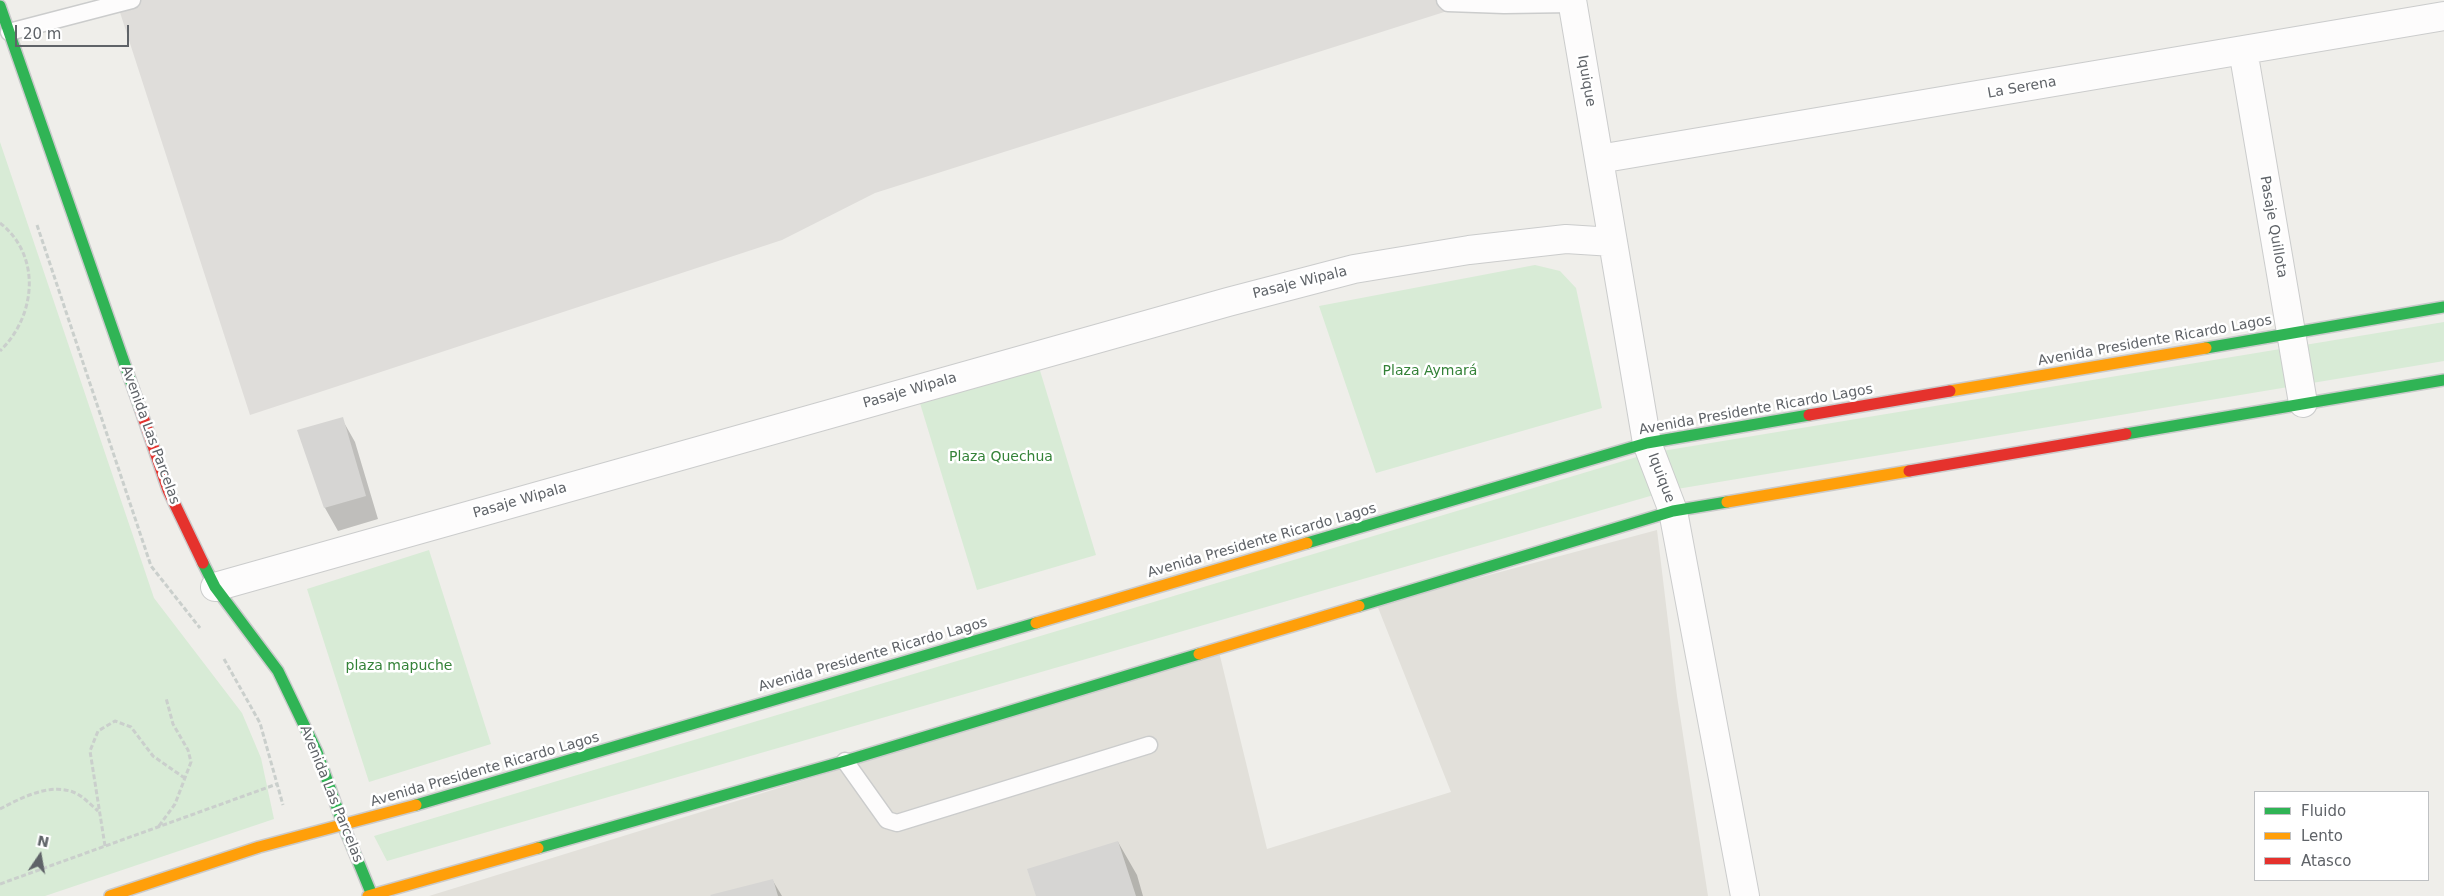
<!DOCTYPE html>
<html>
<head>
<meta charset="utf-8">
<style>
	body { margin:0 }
	#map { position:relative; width:2444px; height:896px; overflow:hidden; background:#efeeea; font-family:"DejaVu Sans",sans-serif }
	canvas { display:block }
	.legend { position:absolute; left:2254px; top:791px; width:175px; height:90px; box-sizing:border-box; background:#fff; border:1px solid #bfc1c3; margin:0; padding:6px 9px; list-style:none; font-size:15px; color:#5f6368 }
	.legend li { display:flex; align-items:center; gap:10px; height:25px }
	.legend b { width:25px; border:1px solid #bfc1c3 }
	.north { position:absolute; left:15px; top:831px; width:50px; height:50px; -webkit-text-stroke:4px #fff; paint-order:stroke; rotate:12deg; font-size:14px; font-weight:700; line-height:20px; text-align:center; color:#5f6368 }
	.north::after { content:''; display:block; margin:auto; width:18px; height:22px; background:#5f6368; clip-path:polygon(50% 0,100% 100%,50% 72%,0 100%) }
	.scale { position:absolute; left:15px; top:25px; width:114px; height:22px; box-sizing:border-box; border:2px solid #5f6368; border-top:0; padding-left:6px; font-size:15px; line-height:18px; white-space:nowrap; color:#5f6368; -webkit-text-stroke:4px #fff; paint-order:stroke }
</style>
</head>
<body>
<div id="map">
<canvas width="2444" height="896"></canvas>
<ul class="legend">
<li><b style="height:6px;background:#30b455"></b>Fluido</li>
<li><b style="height:6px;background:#ff9f0a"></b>Lento</li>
<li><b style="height:6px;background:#e5322d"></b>Atasco</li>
</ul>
<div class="north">N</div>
<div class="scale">20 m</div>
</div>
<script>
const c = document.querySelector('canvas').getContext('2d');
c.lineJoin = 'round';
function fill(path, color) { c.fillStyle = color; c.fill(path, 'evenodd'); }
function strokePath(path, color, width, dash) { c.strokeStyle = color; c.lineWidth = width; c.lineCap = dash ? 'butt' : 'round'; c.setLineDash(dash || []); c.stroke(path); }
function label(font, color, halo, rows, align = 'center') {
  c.font = font + ' "DejaVu Sans",sans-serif'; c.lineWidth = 5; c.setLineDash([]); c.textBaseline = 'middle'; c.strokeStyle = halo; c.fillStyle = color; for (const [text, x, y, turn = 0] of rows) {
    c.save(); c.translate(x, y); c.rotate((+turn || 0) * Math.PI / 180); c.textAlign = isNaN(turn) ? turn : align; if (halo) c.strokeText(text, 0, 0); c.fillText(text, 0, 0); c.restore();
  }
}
fill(new Path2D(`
	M116 0H1482L875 193 782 240 250 415Z`), '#dfddda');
fill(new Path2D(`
	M1657 530 1677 696 1708 896H429L1219 652 1267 849 1451 792 1377 605Z`), '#e2e0da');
fill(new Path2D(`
	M0 142 154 598 242 713 261 758 274 819 45 896H0Z
	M1535 265 1560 271 1576 288 1602 408 1376 473 1319 306Z
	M2444 322V361L1671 490 387 861 374 836 1650 453Z
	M1038 364 1096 555 977 590 919 400Z
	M429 550 491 744 369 782 307 589Z`), '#d8ebd6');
fill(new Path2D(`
	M342 419 355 442 378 519 338 531 325 508Z
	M1118 842 1137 875 1143 896H1037Z
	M773 881 782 896H713Z`), '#0003');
fill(new Path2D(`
	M343 417 366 496 324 508 297 430Z
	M1118 841 1136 896H1036L1027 869Z
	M773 879 778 896H711L710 895Z`), '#d6d5d3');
const lane = new Path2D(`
	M1445 0 1448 3 1504 5 1573 4
	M9 32 132 0
	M845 761 887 820 897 823 1149 745`);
const street = new Path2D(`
	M1572 0 1647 443 1673 511 1745 896
	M2243 50 2303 403
	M1599 159 2444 16
	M215 587 1228 302 1354 269 1469 250 1566 239 1613 242`);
const fast = new Path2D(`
	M0 6 140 408
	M2206 348 2444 307
	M2126 434 2444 380
	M1307 543 1647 443 1809 415
	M203 563 215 587 278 671 317 752 344 827 372 895
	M1359 606 1673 511 1727 502
	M416 805 1036 623
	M538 848 845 761 1199 654`);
const slow = new Path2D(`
	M1950 391 2206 348
	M1727 502 1909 471
	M1036 623 1307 543
	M1199 654 1359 606
	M110 896 259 847 416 805
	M368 896 538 848`);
const jam = new Path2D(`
	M140 408 168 490 203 563
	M1809 415 1950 391
	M1909 471 2126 434`);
strokePath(lane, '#cbcccc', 19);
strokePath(street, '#cbcccc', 30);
strokePath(fast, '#cacacb', 14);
strokePath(slow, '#cacacb', 14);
strokePath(jam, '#cacacb', 14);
strokePath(new Path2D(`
	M0 223C42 256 36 316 0 351
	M37 225 151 566 200 628
	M224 659 260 723 283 805
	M0 809C21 798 49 783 73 792 82 795 91 805 98 811
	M159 826 175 804 191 762 188 750 173 724 166 698
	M105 846 90 751 98 731 115 721 131 727 153 756 186 779
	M0 884 277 784`), '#cacfcc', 3, [5, 2.5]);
strokePath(lane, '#fdfcfc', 16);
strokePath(street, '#fdfcfc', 28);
strokePath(fast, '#30b455', 11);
strokePath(slow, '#ff9f0a', 11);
strokePath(jam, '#e5322d', 11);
label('14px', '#5f6368', '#fff', [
	["Iquique",1586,81,80],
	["La Serena",2022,88,-10],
	["Pasaje Quillota",2273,227,80],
	["Pasaje Wipala",1300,283,-14],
	["Avenida Presidente Ricardo Lagos",2155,341,-10],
	["Pasaje Wipala",910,391,-16],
	["Avenida Presidente Ricardo Lagos",1756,410,-10],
	["Avenida Las Parcelas",150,435,70],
	["Iquique",1661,478,69],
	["Pasaje Wipala",520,501,-16],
	["Avenida Presidente Ricardo Lagos",1262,541,-16],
	["Avenida Presidente Ricardo Lagos",873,655,-16],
	["Avenida Presidente Ricardo Lagos",485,770,-16],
	["Avenida Las Parcelas",331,794,68]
]);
label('14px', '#348238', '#fff', [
	["Plaza Aymará",1430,371],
	["Plaza Quechua",1001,457],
	["plaza mapuche",399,666]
]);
</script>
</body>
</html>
